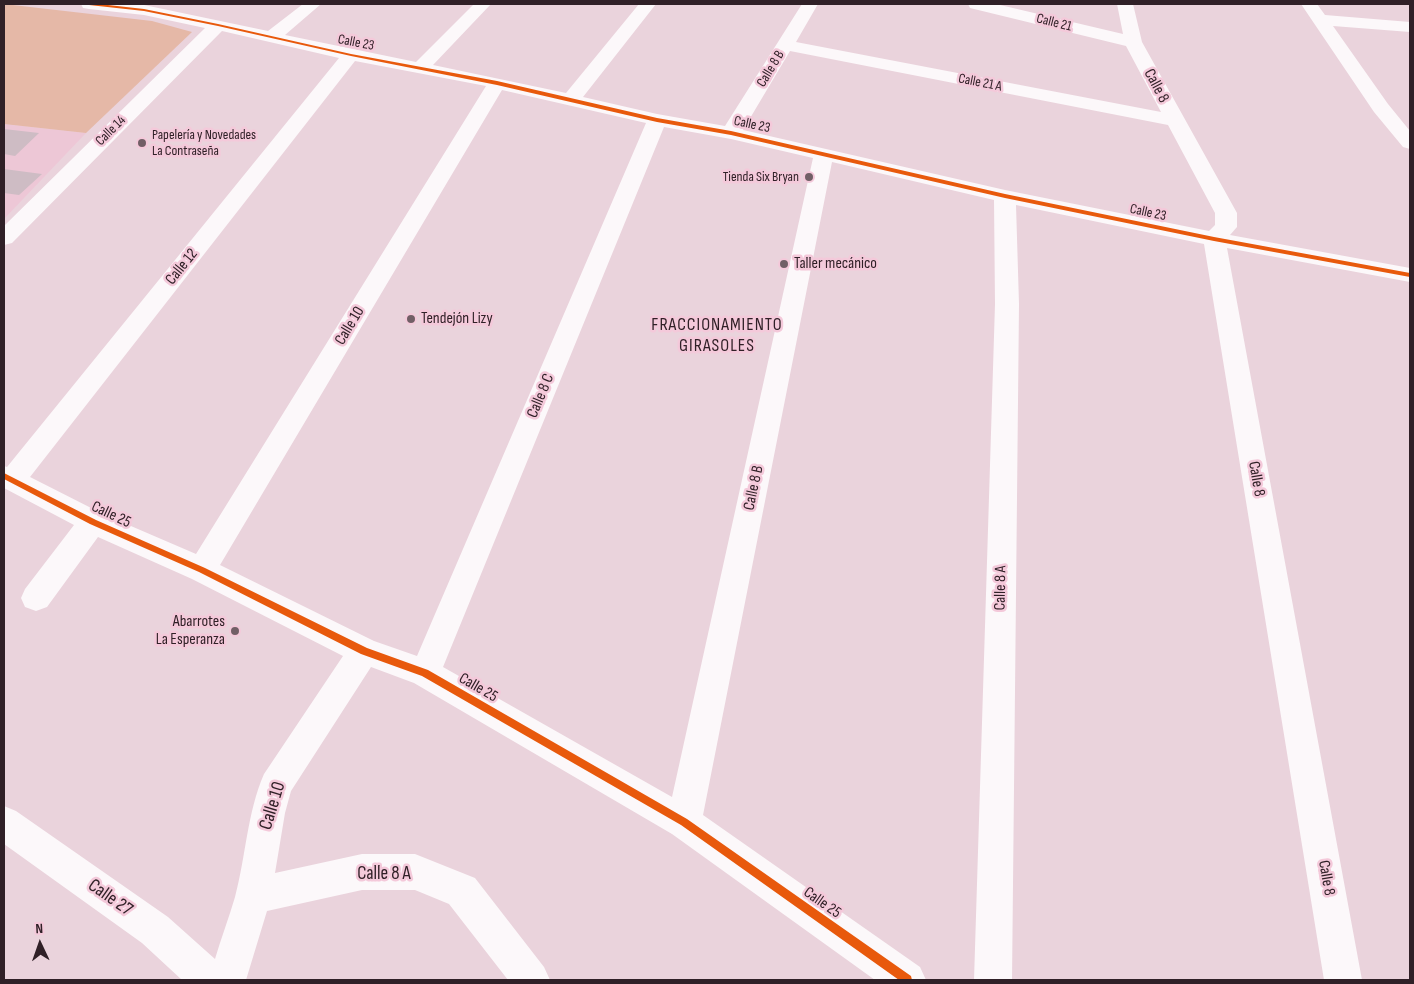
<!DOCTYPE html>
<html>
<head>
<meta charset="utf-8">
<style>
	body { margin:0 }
	#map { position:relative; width:1414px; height:984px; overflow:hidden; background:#ead3dc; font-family:"Sofia Sans Condensed",sans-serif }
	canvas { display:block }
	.frame { position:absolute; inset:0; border:5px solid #302027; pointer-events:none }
	.north { position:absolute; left:15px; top:919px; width:50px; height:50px; -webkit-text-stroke:4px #f4c9da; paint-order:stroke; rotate:357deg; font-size:14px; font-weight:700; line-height:20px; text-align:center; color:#302027 }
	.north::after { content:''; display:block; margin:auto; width:18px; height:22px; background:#302027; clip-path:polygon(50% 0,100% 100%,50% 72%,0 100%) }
</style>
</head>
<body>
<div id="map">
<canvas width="1414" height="984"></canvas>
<div class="frame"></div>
<div class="north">N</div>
</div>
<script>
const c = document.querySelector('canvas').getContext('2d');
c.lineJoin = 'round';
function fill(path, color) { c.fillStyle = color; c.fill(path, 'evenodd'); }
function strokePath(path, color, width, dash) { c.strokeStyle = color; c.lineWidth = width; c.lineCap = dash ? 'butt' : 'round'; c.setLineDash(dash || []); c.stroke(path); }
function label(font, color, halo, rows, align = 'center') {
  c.font = font + ' "Sofia Sans Condensed",sans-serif'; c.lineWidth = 5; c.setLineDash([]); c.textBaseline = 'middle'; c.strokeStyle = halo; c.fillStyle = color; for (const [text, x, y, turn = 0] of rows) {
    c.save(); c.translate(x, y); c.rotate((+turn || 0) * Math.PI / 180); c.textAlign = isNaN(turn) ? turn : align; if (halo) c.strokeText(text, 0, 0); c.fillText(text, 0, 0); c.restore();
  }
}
fill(new Path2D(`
	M4 124 86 133 4 219Z`), '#edc7d6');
fill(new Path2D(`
	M4 4 152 21 192 32 86 133 4 124Z`), '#e5b8a7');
fill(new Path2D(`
	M4 129 39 133 15 156 4 154Z
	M4 169 42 174 19 195 4 193Z`), '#cebcc4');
fill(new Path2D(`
	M81 4 144 5 268 31 303 4H321L285 35 416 62 474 4H491L433 65 566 93 639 4H656L583 97 657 114 725 126 802 4H818L796 42 1161 112 1126 46 970 8 968 4H996L1123 34 1117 4H1133L1142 42 1237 213V227L1230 235 1410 268V282L1227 248 1362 980H1324L1204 244 1016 205 1019 304 1012 980H974L995 304 994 200 832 162 703 815 920 967 926 980H875L672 834 414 683 371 667 291 791 285 813 275 873 362 854H415L475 878 544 967 550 980H508L449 904 415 890H362L267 911 246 980H182L142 943 4 844V806L16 811 168 917 215 959C221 938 229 918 235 897 246 856 247 813 264 774L343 656 192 579 98 537 47 607 36 611 25 607 21 598 25 589 74 525 4 488V466L7 467 339 58 222 31 12 243 4 245V226L205 28 144 15 89 9 83 8ZM790 51 1168 125 1215 213V225L1209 231 1005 190 743 130ZM355 61 486 86 196 554 103 514 30 477ZM502 90 646 123 417 656 374 641 220 565ZM664 127 731 139 813 158 672 797 443 667Z
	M1301 4H1317L1325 15 1410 22V32L1333 26 1388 104 1410 131V149L1403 147 1374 112Z`), '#fcf8fa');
fill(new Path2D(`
	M87 4H99L144 9 218 24 351 54 497 81 657 118 731 131 1005 194 1214 237 1410 273V277L1214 241 1005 198 731 135 657 122 497 85 351 56 218 26 144 11 89 5Z
	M4 473 96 520 205 568 367 648 428 670 687 819 911 976 912 980H899L681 825 422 676 361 654 199 572 90 524 4 479Z`), '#e8590c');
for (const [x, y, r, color] of [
	[142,143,5,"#715f66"],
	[809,177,5,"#715f66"],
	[784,264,5,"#715f66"],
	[411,319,5,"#715f66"],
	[235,631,5,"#715f66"]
]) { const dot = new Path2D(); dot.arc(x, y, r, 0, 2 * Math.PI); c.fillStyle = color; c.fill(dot); strokePath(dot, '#f4c9da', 2); }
label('14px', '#302027', '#f4c9da', [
	["Calle 21",1054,23,14],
	["Calle 23",356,43,11],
	["Calle 8 B",771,69,-59],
	["Calle 21 A",980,83,11],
	["Calle 23",752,125,12],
	["Calle 14",111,131,-45],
	["Calle 23",1148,213,12]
]);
label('14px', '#302027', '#f4c9da', [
	["Papelería y Novedades",152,135],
	["La Contraseña",152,151],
	["Tienda Six Bryan",799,177,"right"]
], 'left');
label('16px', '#302027', '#f4c9da', [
	["Calle 8",1156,86,62],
	["Calle 12",182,267,-51],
	["Calle 10",350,326,-59],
	["Calle 8 C",541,396,-67],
	["Calle 8",1256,479,80],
	["Calle 8 B",754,488,-78],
	["Calle 25",111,515,25],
	["Calle 8 A",1001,588,-89],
	["Calle 25",478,688,30],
	["Calle 8",1326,878,80],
	["Calle 25",822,903,35]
]);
label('16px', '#302027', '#f4c9da', [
	["Taller mecánico",794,264],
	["Tendejón Lizy",421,319],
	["Abarrotes",225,622,"right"],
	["La Esperanza",225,640,"right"]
], 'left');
c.letterSpacing = '1px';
label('18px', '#302027', '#f4c9da', [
	["FRACCIONAMIENTO",717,325],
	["GIRASOLES",717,346]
]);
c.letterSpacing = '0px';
label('19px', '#302027', '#f4c9da', [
	["Calle 10",273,806,-73],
	["Calle 8 A",384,874],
	["Calle 27",110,898,35]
]);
</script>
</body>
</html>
